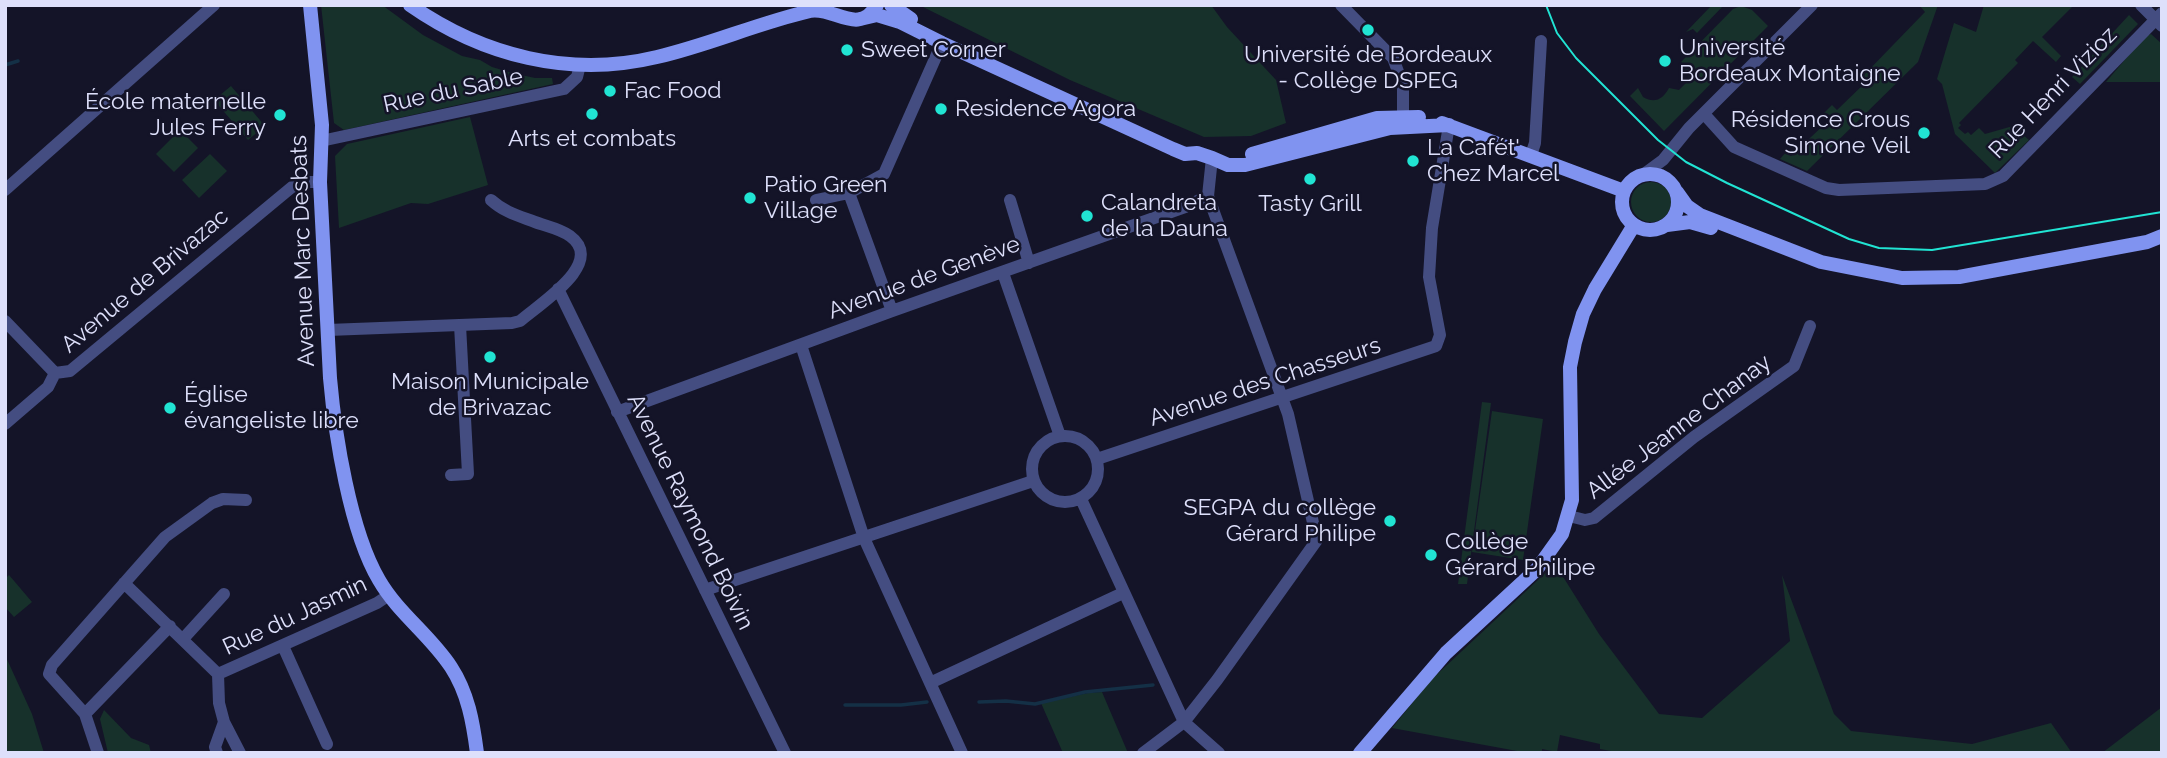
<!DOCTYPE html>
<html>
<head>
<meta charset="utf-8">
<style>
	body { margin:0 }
	#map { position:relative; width:2167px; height:758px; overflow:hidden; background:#141428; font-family:Raleway,sans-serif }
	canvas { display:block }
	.frame { position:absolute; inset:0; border:7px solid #dee0fb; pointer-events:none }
</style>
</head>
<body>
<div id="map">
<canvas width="2167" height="758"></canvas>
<div class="frame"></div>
</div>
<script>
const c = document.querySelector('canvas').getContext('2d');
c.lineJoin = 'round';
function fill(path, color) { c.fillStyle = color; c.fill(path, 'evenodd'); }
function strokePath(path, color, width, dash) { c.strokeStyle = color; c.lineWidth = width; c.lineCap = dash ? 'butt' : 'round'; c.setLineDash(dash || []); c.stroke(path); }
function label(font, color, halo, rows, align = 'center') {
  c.font = font + ' Raleway,sans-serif'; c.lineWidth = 5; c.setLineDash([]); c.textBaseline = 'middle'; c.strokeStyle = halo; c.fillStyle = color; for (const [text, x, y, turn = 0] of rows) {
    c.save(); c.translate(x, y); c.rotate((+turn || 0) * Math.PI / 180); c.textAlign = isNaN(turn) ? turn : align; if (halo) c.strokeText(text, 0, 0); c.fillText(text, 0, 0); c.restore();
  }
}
fill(new Path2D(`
	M321 5H382L423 35 462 56 480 60 492 67 512 73 535 78H552L553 84 344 130 334 123Z
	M919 5H1211L1227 27 1276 80 1286 123 1251 136 1204 137 1070 80Z
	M1712 5H1724L1697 33 1693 29 1686 32Z
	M1919 5H1938L1918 62 1807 171 1780 159 1786 152 1791 156 1830 119 1824 113 1832 105 1837 110 1866 82 1862 77 1925 12Z
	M1984 5H2074L2042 37 2061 56 2056 62 2033 41 2015 60 2018 63 1959 123 1961 125 1958 128 1965 134 1968 132 1971 135 1979 128 1985 134 2013 126 2029 140 1995 173 1955 134 1942 84 1937 79 1954 23 1976 32Z
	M1741 6 1752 10 1768 26 1664 131 1630 96 1638 88 1643 97C1655 104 1663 99 1669 88L1679 90 1687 82 1689 76 1681 62 1733 9Z
	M2129 15 2138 24 2080 84 2072 77Z
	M2151 34 2162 44V82H2106L2145 36Z
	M231 86 265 126 248 140 214 100Z
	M470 117 488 185 428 204 411 203 339 228 335 156 347 144Z
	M180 130 198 148 174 172 156 154Z
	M210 154 227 171 199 198 182 180Z
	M1631 202a20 20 0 1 1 40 0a20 20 0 1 1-40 0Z
	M1482 402 1491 403 1467 584H1458Z
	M1492 411 1543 419 1523 560 1472 552Z
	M1555 564 1599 634 1659 714 1702 718 1790 641 1782 575 1834 714 1851 731 1972 744 2051 723 2072 753H1622L1600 749V744L1560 735 1557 752 1542 749V753H1528L1392 728 1431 680Z
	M9 575 32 602 14 617 5 607V579Z
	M5 655 32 714 44 753H5Z
	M1102 692 1128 753H1063L1041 703 1088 693Z
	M2162 707V753H2102Z
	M104 710 131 738 149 745 151 753H108L100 719Z`), '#17312b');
strokePath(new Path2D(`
	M5 65 18 61
	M979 702 1006 701 1035 704 1085 692 1153 685
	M845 705H901L927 702`), '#143046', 3.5);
strokePath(new Path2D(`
	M1341 5 1393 58 1403 85V116
	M2141 5 2162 26
	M1705 115 1734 147 1826 188 1839 190 1985 184 2003 176 2162 13
	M321 141 564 89 577 77 580 65
	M1531 155 1535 143 1541 41
	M1644 174 1663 160 1689 128 1812 5
	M5 190 214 5
	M849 193 892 311
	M816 200 849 193 884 174 942 43
	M1010 200 1029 263
	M1003 273 1060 436
	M558 289 785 753
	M5 321 55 373
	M328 330 512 323 520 321C539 304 607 263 570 236 561 229 546 226 535 222 519 216 504 212 491 200
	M801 345 864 538 962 753
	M55 373 70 371 292 187 308 182H320
	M617 412 892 311 1185 207 1208 196 1212 158
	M5 424 48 387 55 373
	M1032 469a33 33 0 1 1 66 0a33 33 0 1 1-66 0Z
	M1097 459 1436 346 1440 335 1429 277 1432 228 1449 125
	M451 475 468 474 460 325
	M1081 499 1184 722 1219 753
	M1569 516 1585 520 1594 518 1694 437 1794 366 1810 326
	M124 583 218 674
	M705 590 1033 481
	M183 639 224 594
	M283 646 327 744
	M218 674 377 603 389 595
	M218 674 219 703 224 722 240 753
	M930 683 1123 593
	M85 714 170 626
	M98 753 85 714 49 674 52 665 165 537 212 503 223 499 246 500
	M217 753 215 747 224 722
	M1143 753 1184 722 1217 680 1317 540 1288 414 1208 196`), '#444d81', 12);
strokePath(new Path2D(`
	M310 5 322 125 320 182 330 378C335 435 350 531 379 580 398 613 430 635 451 667 468 693 473 722 477 753
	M410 5C483 56 570 78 657 57 709 45 758 23 810 11 834 6 858 37 877 5
	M891 5 911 19
	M860 19 877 15 900 22 942 43 1173 149 1185 154 1197 153 1212 158 1228 165H1245L1390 128 1449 125
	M1442 123 1624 191
	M1252 154 1377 118 1419 117
	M1622 202a28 28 0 1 1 56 0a28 28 0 1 1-56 0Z
	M1677 192 1687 206 1700 215 1821 262 1902 278 1959 277 2147 242 2162 236
	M1667 225 1690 222 1711 228
	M1360 753 1446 653 1537 569 1562 534 1572 500 1570 367 1575 342 1583 314 1595 289 1634 225`), '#8093f0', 14);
strokePath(new Path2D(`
	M1546 5 1557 33 1576 58 1658 140 1686 162 1727 183 1849 239 1879 248 1932 250 2162 212`), '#21e4d3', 2);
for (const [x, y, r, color] of [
	[1368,30,7,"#21e4d3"],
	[847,50,7,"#21e4d3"],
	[1665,61,7,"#21e4d3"],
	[610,91,7,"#21e4d3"],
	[941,109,7,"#21e4d3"],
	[592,114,7,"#21e4d3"],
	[280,115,7,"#21e4d3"],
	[1924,133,7,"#21e4d3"],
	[1413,161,7,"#21e4d3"],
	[1310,179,7,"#21e4d3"],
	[750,198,7,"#21e4d3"],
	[1087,216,7,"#21e4d3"],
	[490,357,7,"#21e4d3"],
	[170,408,7,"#21e4d3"],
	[1390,521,7,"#21e4d3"],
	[1431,555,7,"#21e4d3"]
]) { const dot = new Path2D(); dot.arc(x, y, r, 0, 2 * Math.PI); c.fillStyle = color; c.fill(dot); strokePath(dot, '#141428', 2.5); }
label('23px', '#dee0fb', '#141428', [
	["Université",1679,48],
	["Bordeaux Montaigne",1679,74],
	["Sweet Corner",861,50],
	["Université de Bordeaux",1368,55,"center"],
	["- Collège DSPEG",1368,81,"center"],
	["Fac Food",624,91],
	["École maternelle",266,102,"right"],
	["Jules Ferry",266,128,"right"],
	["Residence Agora",955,109],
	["Résidence Crous",1910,120,"right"],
	["Simone Veil",1910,146,"right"],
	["Arts et combats",592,139,"center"],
	["La Cafét'",1427,148],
	["Chez Marcel",1427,174],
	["Patio Green",764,185],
	["Village",764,211],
	["Calandreta",1101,203],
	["de la Dauna",1101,229],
	["Tasty Grill",1310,204,"center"],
	["Maison Municipale",490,382,"center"],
	["de Brivazac",490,408,"center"],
	["Église",184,395],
	["évangeliste libre",184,421],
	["SEGPA du collège",1376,508,"right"],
	["Gérard Philipe",1376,534,"right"],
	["Collège",1445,542],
	["Gérard Philipe",1445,568]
], 'left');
label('23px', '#dee0fb', '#141428', [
	["Rue du Sable",453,91,-12],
	["Rue Henri Vizioz",2053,93,-46],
	["Avenue Marc Desbats",303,251,-92],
	["Avenue de Genève",924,278,-20],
	["Avenue de Brivazac",145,281,-40],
	["Avenue des Chasseurs",1265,382,-18],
	["Allée Jeanne Chanay",1679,427,-37],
	["Avenue Raymond Boivin",690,512,64],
	["Rue du Jasmin",295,616,-25]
]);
</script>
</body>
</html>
